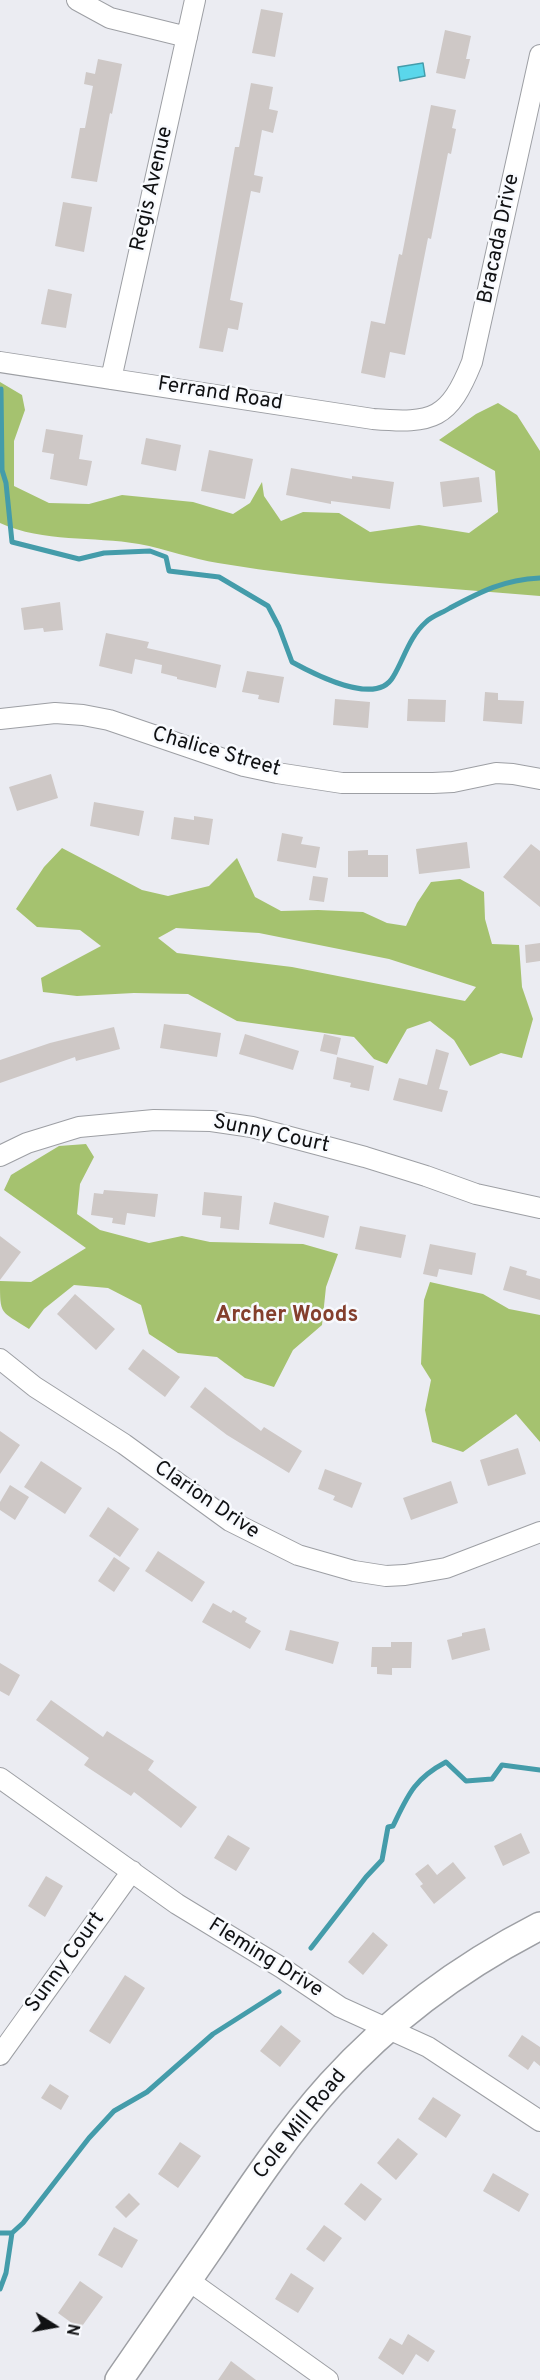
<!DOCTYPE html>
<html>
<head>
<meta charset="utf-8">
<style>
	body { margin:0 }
	#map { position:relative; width:540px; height:2380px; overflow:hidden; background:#ebecf2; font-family:Overpass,sans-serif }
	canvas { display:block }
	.north { position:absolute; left:24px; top:2296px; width:60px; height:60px; -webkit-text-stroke:4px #f8fafe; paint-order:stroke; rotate:101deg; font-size:16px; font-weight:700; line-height:24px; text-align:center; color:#101113 }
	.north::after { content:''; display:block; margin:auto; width:21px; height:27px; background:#101113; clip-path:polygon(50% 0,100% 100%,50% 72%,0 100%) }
</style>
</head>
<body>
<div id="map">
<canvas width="540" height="2380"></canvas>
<div class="north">N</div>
</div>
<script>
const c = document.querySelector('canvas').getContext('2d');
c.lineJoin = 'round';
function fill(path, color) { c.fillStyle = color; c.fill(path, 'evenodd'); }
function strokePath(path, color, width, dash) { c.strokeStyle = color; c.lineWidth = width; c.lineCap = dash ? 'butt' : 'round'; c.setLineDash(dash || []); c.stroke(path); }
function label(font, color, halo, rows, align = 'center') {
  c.font = font + ' Overpass,sans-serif'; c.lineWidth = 5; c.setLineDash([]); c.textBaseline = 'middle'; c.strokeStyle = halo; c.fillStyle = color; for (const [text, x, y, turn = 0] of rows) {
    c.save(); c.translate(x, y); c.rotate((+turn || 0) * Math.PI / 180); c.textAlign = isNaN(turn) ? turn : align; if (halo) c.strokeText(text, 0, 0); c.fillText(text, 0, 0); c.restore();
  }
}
fill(new Path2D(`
	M0 382 22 395 25 410 14 441V486L49 503 89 504 122 495 193 502 233 514 250 503 262 482 264 496 281 521 303 512 339 513 370 532 419 525 469 533 498 512 495 471 439 440 476 414 498 403 517 415 540 451V596C433 587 325 581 218 563 192 559 166 549 139 544 93 536 44 543 0 523Z
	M62 848 142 890 168 896 209 886 237 858 255 897 281 911 318 910 363 912 387 923 406 926 417 903 431 882 460 879 484 892 485 919 492 944 519 945 522 987 533 1019 522 1058 501 1053 470 1066 454 1040 430 1021 407 1029 387 1064 374 1059 354 1037 237 1021 188 994 134 993 77 996 43 992 41 978 101 946 80 930 37 927 16 909 44 867ZM176 928 259 933 389 959 476 987 465 1001 292 967 177 953 158 938Z
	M86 1144 94 1157 80 1184 77 1214 100 1230 149 1243 182 1236 210 1242 303 1244 338 1254 326 1287 322 1325 293 1350 274 1387 245 1378 217 1357 178 1353 149 1334 141 1305 108 1288 74 1285 44 1309 29 1329C0 1310 0 1316 0 1281L31 1282 86 1248 4 1190 11 1175 59 1146Z
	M430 1282 483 1294 509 1309 540 1315V1442L516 1414 463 1452 432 1442 425 1410 431 1380 421 1364 424 1300Z`), '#a5c26f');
const water = new Path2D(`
	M423 63 425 76 400 81 398 67Z`);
fill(water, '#5ad7eb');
strokePath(water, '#449caa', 1.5);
strokePath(new Path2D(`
	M1 389 2 470 6 483 12 542 79 559 104 553 150 551 166 557 169 571 219 577 268 606 279 627 292 662C312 673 376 707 393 677 404 659 409 637 426 622 432 616 442 613 450 608 482 591 503 580 540 578
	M311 1948 366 1877 382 1860 388 1827 393 1826C408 1795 414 1779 446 1762L466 1781 492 1779 502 1765 540 1770
	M0 2233H12
	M0 2289 6 2273 12 2233 23 2223 89 2138 114 2111 147 2092 213 2034 279 1992`), '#449caa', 5);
fill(new Path2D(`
	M261 9 283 13 275 57 252 53Z
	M445 30 471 36 466 59H470L465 79 436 73Z
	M98 59 122 64 112 114 110 113 97 182 71 178 80 128H85L93 86 84 84 86 72 95 74Z
	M251 83 273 87 269 109 278 111 273 133 262 130 254 175 263 177 260 193 251 191 230 300 243 303 238 330 228 328 223 352 199 348 235 147H239Z
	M431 105 456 110 452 128 456 129 451 154 448 153 431 239 428 238 405 355 390 352 385 378 361 373 371 321 385 324 399 254 402 255Z
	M63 202 92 207 84 252 55 246Z
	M48 289 72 294 66 328 41 324Z
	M46 429 83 435 79 459 92 461 87 486 50 479 54 454 42 452Z
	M146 438 181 445 176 471 141 464Z
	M209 450 253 459 245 499 201 491Z
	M291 468 352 479V476L394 482 390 509 331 501V504L286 495Z
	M479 477 482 502 443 507 440 482Z
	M60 602 63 630 44 632 43 628 24 630 21 608Z
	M106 633 149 642 147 648 221 665 216 688 177 679V677L161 673 162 665 135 659 132 674 99 666Z
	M247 671 284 677 279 703 258 699 259 695 242 692Z
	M485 692 498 693V700L524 701 522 724 483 721Z
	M335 699 370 702 368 728 333 725Z
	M408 699 446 700 445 722 407 721Z
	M51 774 58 798 17 811 9 787Z
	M94 802 144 811 139 836 90 826Z
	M194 816 213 819 209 845 171 839 174 817 194 820Z
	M282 833 303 837 301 844 320 847 316 868 277 861Z
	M467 842 470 868 419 874 416 849Z
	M531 844 540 851V907L503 877Z
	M368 850V855H388V877H348V851Z
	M313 876 328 878 324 902 309 900Z
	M540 943V961L526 963 525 945Z
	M164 1024 221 1033 217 1057 160 1048Z
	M114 1027 120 1049 76 1061 75 1057 0 1083V1060L50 1043Z
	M245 1034 299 1051 293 1070 239 1054Z
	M324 1034 341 1038 337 1055 320 1051Z
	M436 1049 449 1053 439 1089 448 1091 442 1112 393 1100 399 1078 427 1085Z
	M337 1057 374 1066 369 1091 350 1087 351 1083 333 1079Z
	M104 1190 158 1194 155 1217 127 1213 125 1225 112 1223 113 1218 91 1215 94 1193 103 1194Z
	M204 1192 242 1196 239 1230 220 1228 221 1217 202 1215Z
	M274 1202 329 1216 324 1238 269 1224Z
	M360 1226 406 1235 401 1258 355 1249Z
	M0 1236 21 1252 0 1280Z
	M430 1244 476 1253 472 1275 439 1269 437 1277 423 1274Z
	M510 1266 527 1271 526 1275 540 1279V1300L503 1290Z
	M75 1294 115 1329 96 1350 57 1314Z
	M143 1349 180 1377 165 1397 128 1369Z
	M205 1387 261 1431 264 1427 302 1451 289 1473 227 1435 190 1407Z
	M0 1431 20 1445 0 1474Z
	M518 1448 526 1474 488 1486 480 1460Z
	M41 1461 82 1488 65 1514 24 1487Z
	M325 1469 362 1483 352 1508 333 1500 335 1496 318 1489Z
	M451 1481 458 1503 411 1520 403 1498Z
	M10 1485 29 1497 15 1520 0 1510V1502Z
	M108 1507 139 1529 120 1557 89 1536Z
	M158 1551 205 1582 192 1602 145 1571Z
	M114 1557 130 1568 114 1592 98 1581Z
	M213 1603 231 1613 233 1610 247 1618 245 1622 261 1631 250 1649 202 1622Z
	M485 1628 490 1650 452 1660 447 1640 462 1636V1633Z
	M290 1630 339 1642 333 1664 285 1650Z
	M391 1642H412L411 1668H392V1675L377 1674V1667H371L372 1647H391Z
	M0 1663 20 1675 9 1696 0 1691Z
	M51 1700 103 1737 107 1731 154 1761 148 1770 197 1807 181 1828 134 1792 131 1796 84 1765 89 1758 36 1720Z
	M521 1833 530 1853 503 1866 494 1846Z
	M228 1835 250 1848 236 1871 214 1858Z
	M453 1862 466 1878 434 1904 420 1886 423 1884 415 1874 428 1864 437 1875Z
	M46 1876 63 1886 45 1917 28 1906Z
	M373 1932 388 1945 363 1975 348 1962Z
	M125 1975 145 1988 110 2044 89 2031Z
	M281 2025 301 2041 280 2067 260 2051Z
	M522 2035 540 2047V2066L534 2061 528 2070 508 2056Z
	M50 2084 69 2096 61 2110 41 2098Z
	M433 2097 461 2115 446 2138 418 2119Z
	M398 2138 418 2154 396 2180 377 2163Z
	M180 2142 201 2156 178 2188 158 2174Z
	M493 2173 529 2194 519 2212 483 2191Z
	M361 2183 382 2199 365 2221 344 2204Z
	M129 2193 140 2204 126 2218 115 2207Z
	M324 2225 342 2238 324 2262 306 2249Z
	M114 2227 138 2240 122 2268 98 2255Z
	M291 2273 314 2288 298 2313 275 2299Z
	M80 2281 103 2297 80 2329 58 2313Z
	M408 2334 435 2351 428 2362 416 2354 403 2375 378 2358 390 2338 402 2345Z
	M231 2361 256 2380H218Z`), '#cec8c6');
const street = new Path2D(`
	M77 0 110 18 187 37
	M0 362 373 419C434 424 449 419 472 362L540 55
	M111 379 195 0
	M0 719 55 713 83 715 109 720 244 766 277 773 342 783H433L453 782 496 773 513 774 540 779
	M0 1156 27 1143 79 1127 154 1120 211 1121 252 1127 365 1157 426 1176 476 1194 540 1208
	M0 1359 35 1387 124 1444 230 1521 298 1555 354 1571 386 1576 405 1575 446 1568 540 1532
	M0 1778 177 1904 282 1968 340 2007 428 2047 540 2121
	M0 2055 132 1871
	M188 2280 328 2380`);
const secondary = new Path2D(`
	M119 2380C150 2335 181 2290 212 2245 249 2190 286 2134 331 2084 390 2019 462 1966 540 1926`);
strokePath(street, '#9d9fa4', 22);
strokePath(secondary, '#9d9fa4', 30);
strokePath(street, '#fff', 20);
strokePath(secondary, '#fff', 27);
label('21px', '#101113', '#f8fafe', [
	["Regis Avenue",153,189,-77],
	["Bracada Drive",500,239,-78],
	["Ferrand Road",220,395,9],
	["Chalice Street",216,753,16],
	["Sunny Court",271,1135,12],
	["Clarion Drive",206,1501,34],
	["Fleming Drive",265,1959,32],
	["Sunny Court",66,1963,-54],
	["Cole Mill Road",301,2125,-51]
]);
label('bold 22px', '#843f2d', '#f8fafe', [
	["Archer Woods",287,1317]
]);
</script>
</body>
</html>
